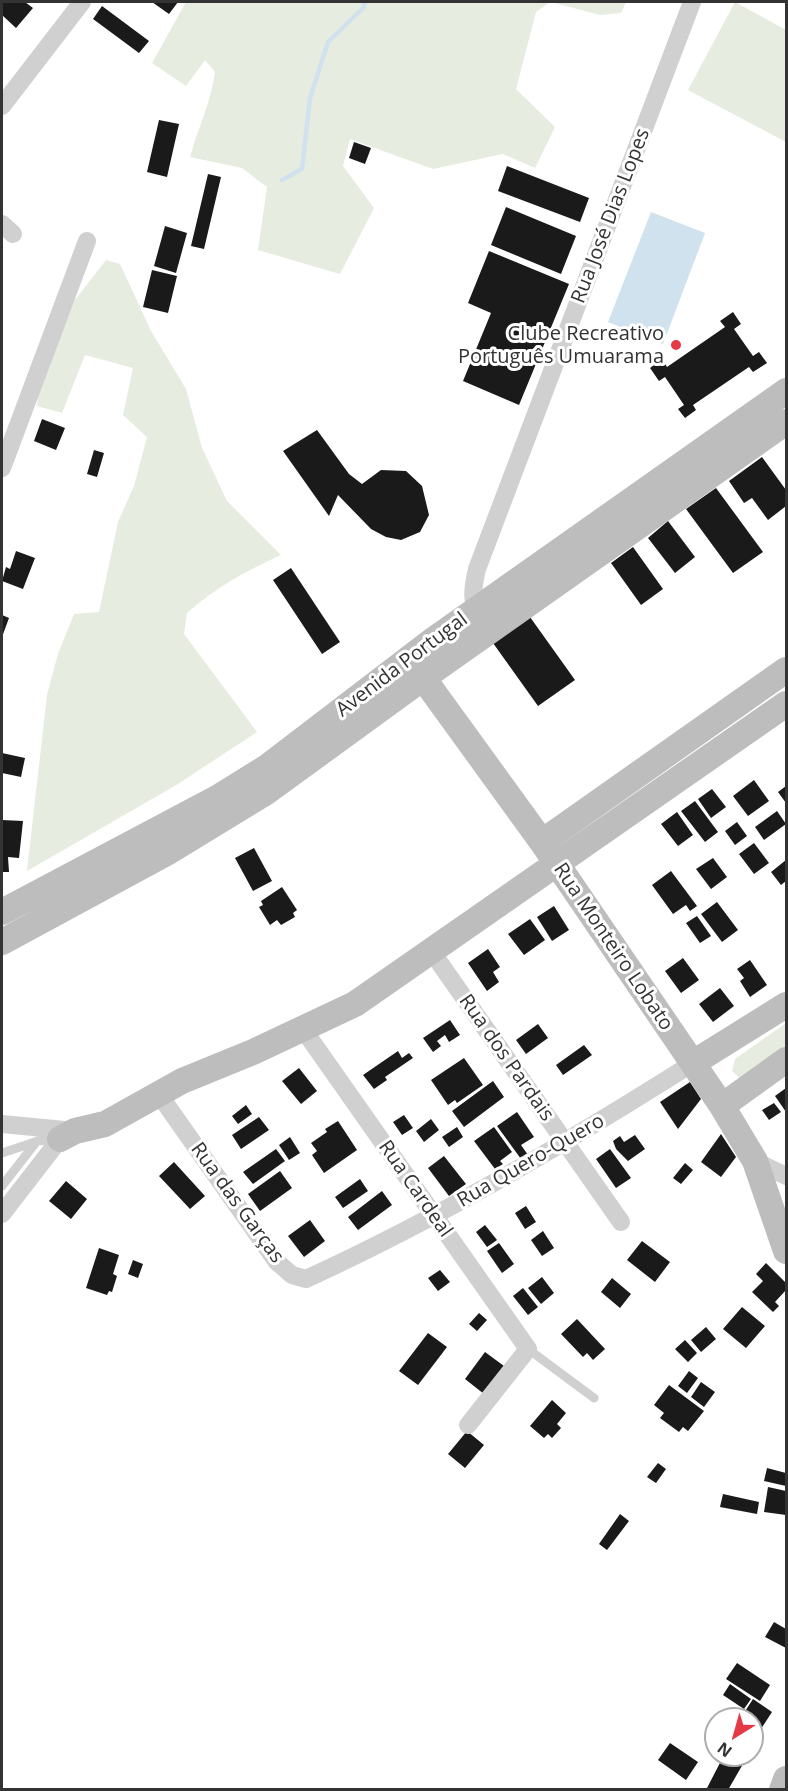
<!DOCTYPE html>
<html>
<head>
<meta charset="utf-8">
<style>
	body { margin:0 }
	#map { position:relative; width:788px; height:1791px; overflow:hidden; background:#fff; font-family:"Open Sans",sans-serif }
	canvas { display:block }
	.frame { position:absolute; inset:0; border:3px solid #333; pointer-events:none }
	.north { position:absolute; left:704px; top:1707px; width:60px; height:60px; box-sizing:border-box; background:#fff; border:2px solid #adadad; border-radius:50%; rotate:217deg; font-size:16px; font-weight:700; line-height:24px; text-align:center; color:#333 }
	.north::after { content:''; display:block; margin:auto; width:21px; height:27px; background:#e63946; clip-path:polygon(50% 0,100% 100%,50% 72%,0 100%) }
</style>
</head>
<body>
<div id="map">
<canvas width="788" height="1791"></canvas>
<div class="frame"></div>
<div class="north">N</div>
</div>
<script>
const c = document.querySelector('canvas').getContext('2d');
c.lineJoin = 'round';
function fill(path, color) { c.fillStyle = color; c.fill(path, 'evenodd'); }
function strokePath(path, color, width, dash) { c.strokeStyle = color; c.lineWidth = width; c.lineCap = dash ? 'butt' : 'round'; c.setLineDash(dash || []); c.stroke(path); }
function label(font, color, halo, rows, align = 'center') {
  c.font = font + ' "Open Sans",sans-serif'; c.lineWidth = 6; c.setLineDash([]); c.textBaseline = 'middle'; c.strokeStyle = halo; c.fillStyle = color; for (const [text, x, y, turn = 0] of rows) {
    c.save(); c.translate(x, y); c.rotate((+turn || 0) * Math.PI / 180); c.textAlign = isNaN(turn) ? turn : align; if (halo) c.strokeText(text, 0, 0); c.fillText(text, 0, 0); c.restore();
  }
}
fill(new Path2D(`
	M186 2H550L536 12 516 89 555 127 535 168 503 154 433 169 350 139 343 166 374 208 340 274 258 250 267 187 242 168 190 157C198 128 211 102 215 72L205 60 186 86 152 63Z
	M551 2H626L621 13 600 15Z
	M735 2 786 30V142L688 90Z
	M106 260 120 264 151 331 186 389 202 448 227 501 281 555C246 571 216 587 187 613L184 634 257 732 178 784 27 871 47 695 58 654 74 614 99 612 118 522 134 486 147 437 123 415 133 368 85 355 62 413 37 406 39 386 64 314Z
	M786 1023V1051L742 1080 732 1071 735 1059Z`), '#e6ecdf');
fill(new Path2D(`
	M651 212 705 233 663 344 608 322Z`), '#cfe2ee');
strokePath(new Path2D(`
	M282 180 302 169 310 98 328 42 364 7 365 2`), '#cfe2ee', 4.5);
fill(new Path2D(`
	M2 2H25L33 8 16 28 2 15Z
	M152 2H178L169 14Z
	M102 6 149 41 139 53 93 19Z
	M159 120 179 124 167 177 147 172Z
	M354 142 371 148 365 164 349 158Z
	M507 166 589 198 580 222 498 191Z
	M208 174 221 177 204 249 191 246Z
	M506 207 576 236 561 274 491 245Z
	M165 226 187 233 176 273 154 266Z
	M489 251 569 284 519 405 463 381 491 313 468 303Z
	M152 270 177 276 168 313 143 307Z
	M733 312 741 324 734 329 753 356 759 352 767 363 753 372 749 367 693 405 696 410 685 418 678 409 684 405 665 377 659 381 650 368 662 359 667 367 725 327 720 321Z
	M42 419 65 428 56 450 34 441Z
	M317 430 349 474 362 484 381 470 406 471 422 486 429 515 420 532 401 540 386 537 371 529 338 495 329 516 283 451Z
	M94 450 104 453 97 477 87 474Z
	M762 457 786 490V506L768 520 752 498 744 503 729 481Z
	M716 488 763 552 733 573 686 509Z
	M668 521 695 557 675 573 648 538Z
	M633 547 663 589 641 605 611 563Z
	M16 551 35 558 23 589 2 581 6 567 10 569Z
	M291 568 340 642 322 654 273 580Z
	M2 615 9 618 2 637Z
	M530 617 575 680 538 706 493 643Z
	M2 753 25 758 21 777 2 773Z
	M754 780 769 801 748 816 733 796Z
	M786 786V803L778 792Z
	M712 789 726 807 711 818 698 799Z
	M695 801 718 832 705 842 681 811Z
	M777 811 786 824 764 840 755 827Z
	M677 812 693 835 678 846 661 824Z
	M2 820 23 821 19 858 8 857 9 872H2Z
	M737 822 747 836 735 845 725 831Z
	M754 843 769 863 754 874 739 854Z
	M254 848 272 881 253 891 235 858Z
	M713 858 727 877 711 889 696 869Z
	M786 860V881L781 885 771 872Z
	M671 871 697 906 690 911 686 905 673 914 652 885Z
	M282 887 297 910 293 913 295 917 281 925 277 920 270 925 259 907 263 905 261 901Z
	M717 902 738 930 722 942 701 914Z
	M554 906 569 930 552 941 537 917Z
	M697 916 711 936 700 943 686 923Z
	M530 919 545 940 524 955 508 934Z
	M488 949 500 967 493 972 499 982 487 991 468 963Z
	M683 958 699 980 681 993 665 971Z
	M750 960 767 985 750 997 740 981 744 978 737 969Z
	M720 988 734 1006 713 1022 699 1004Z
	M450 1020 460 1035 449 1042 445 1035 437 1041 441 1046 433 1052 423 1038Z
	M538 1024 548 1038 526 1054 516 1040Z
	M584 1045 592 1055 563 1075 556 1065Z
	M398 1051 402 1058 409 1053 413 1058 385 1077 387 1080 374 1089 363 1075Z
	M464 1058 483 1085 457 1103 455 1100 448 1105 431 1080Z
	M299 1068 317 1091 301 1104 282 1081Z
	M493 1081 504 1097 464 1127 452 1111Z
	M690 1082 701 1099 678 1129 660 1102Z
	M786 1088V1112L775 1096Z
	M774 1103 781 1112 769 1120 762 1110Z
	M246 1105 252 1114 238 1124 232 1116Z
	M517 1112 534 1137 521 1145 528 1155 521 1159 497 1126Z
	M404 1115 413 1128 402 1135 393 1122Z
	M259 1117 269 1130 241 1149 232 1135Z
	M431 1119 439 1130 424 1142 416 1131Z
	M338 1121 357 1150 324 1173 312 1155 317 1151 311 1143 327 1132 325 1129Z
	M457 1127 463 1137 449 1147 442 1137Z
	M494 1127 512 1152 500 1161 503 1164 495 1169 474 1141Z
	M721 1134 736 1157 721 1177 701 1162Z
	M635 1135 645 1149 628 1161 616 1149 613 1141 620 1136 624 1142Z
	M290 1137 300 1153 289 1160 279 1145Z
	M276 1149 285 1161 253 1184 243 1172Z
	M610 1149 631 1178 616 1188 596 1159Z
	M444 1156 466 1184 449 1196 428 1168Z
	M174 1162 205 1196 190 1209 159 1176Z
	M685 1163 693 1170 681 1184 673 1178Z
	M280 1171 292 1188 260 1211 248 1194Z
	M360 1179 368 1191 343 1208 335 1197Z
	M66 1181 87 1199 71 1219 49 1201Z
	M382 1191 392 1205 358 1230 348 1217Z
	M526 1206 536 1222 525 1229 515 1213Z
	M310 1220 325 1241 304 1257 288 1236Z
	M485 1225 497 1240 487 1247 476 1232Z
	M543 1231 554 1248 542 1256 531 1240Z
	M642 1241 670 1262 655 1282 627 1260Z
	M499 1243 514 1264 502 1273 487 1251Z
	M99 1248 119 1255 113 1274 117 1276 112 1292 109 1291 107 1295 86 1288Z
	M133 1260 143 1264 138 1278 128 1274Z
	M766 1263 786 1283V1290L775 1302 779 1306 773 1312 752 1292 763 1281 756 1274Z
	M440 1270 450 1282 438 1291 428 1278Z
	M542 1277 554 1293 541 1304 528 1288Z
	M612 1278 631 1294 620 1308 601 1292Z
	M523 1288 538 1307 528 1315 513 1296Z
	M742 1307 765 1326 746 1348 723 1329Z
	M479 1313 487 1320 477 1331 469 1324Z
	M577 1319 605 1349 593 1360 587 1353 583 1357 561 1334Z
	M706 1327 716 1339 701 1352 691 1340Z
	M428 1333 447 1347 418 1385 399 1371Z
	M685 1340 697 1353 688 1362 675 1349Z
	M485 1352 504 1366 484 1394 465 1379Z
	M689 1371 698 1378 687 1393 678 1386Z
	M701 1382 715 1392 704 1407 691 1397Z
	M669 1385 704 1411 688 1431 683 1427 679 1432 660 1418 664 1413 654 1405Z
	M552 1400 566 1413 557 1424 561 1428 552 1438 548 1434 544 1438 530 1426Z
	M467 1431 484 1445 465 1468 448 1454Z
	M658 1463 666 1469 656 1483 647 1477Z
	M767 1468 786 1473V1486L764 1481Z
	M768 1487 786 1491V1515L764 1512Z
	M723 1494 759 1502 757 1514 720 1507Z
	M620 1514 629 1521 607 1550 599 1544Z
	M774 1622 786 1629V1648L765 1637Z
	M737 1663 770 1685 760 1701 726 1679Z
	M730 1684 751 1699 744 1709 723 1695Z
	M753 1699 772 1712 759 1732 752 1727V1719H740Z
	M670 1743 698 1762 686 1780 658 1760Z
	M724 1755 747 1757 728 1790H706Z`), '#1a1a1a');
strokePath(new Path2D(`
	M2 1153 35 1142
	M2 1186 37 1141 58 1139
	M528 1349 594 1398`), '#d0d0d0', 9);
strokePath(new Path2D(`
	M2 106 82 2
	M2 224 13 234
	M2 468 87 241
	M480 618C470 603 473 586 477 569L692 2
	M432 952 621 1222
	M303 1029 528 1349 468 1425
	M158 1093 277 1262 292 1275 306 1279C441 1217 568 1142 693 1063
	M2 1124 75 1131
	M755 1161 786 1176
	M2 1214 60 1139`), '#d0d0d0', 18);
strokePath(new Path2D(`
	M413 664 542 842 722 1106 755 1161 786 1251
	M542 842 786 670
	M2 912 217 798 267 767 433 640 786 391
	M2 942 170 851 265 793 423 678 786 422
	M693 1063 786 1005
	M722 1106 786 1060
	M60 1139 75 1131 105 1124 182 1081 253 1052 355 1004 786 704
	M782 1790 786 1779`), '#bdbdbd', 26);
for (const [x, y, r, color] of [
	[676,345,6,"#e63946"]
]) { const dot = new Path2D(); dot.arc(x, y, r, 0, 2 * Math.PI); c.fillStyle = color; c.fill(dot); strokePath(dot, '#fff', 2); }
label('20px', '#333', '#fff', [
	["Rua José Dias Lopes",611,216,-69],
	["Avenida Portugal",402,665,-37],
	["Rua Monteiro Lobato",613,947,56],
	["Rua dos Pardais",506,1058,55],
	["Rua Quero-Quero",531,1161,-30],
	["Rua Cardeal",415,1189,55],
	["Rua das Garças",237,1203,54]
]);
label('20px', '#333', '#fff', [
	["Clube Recreativo",664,334],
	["Português Umuarama",664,357]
], 'right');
</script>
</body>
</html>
